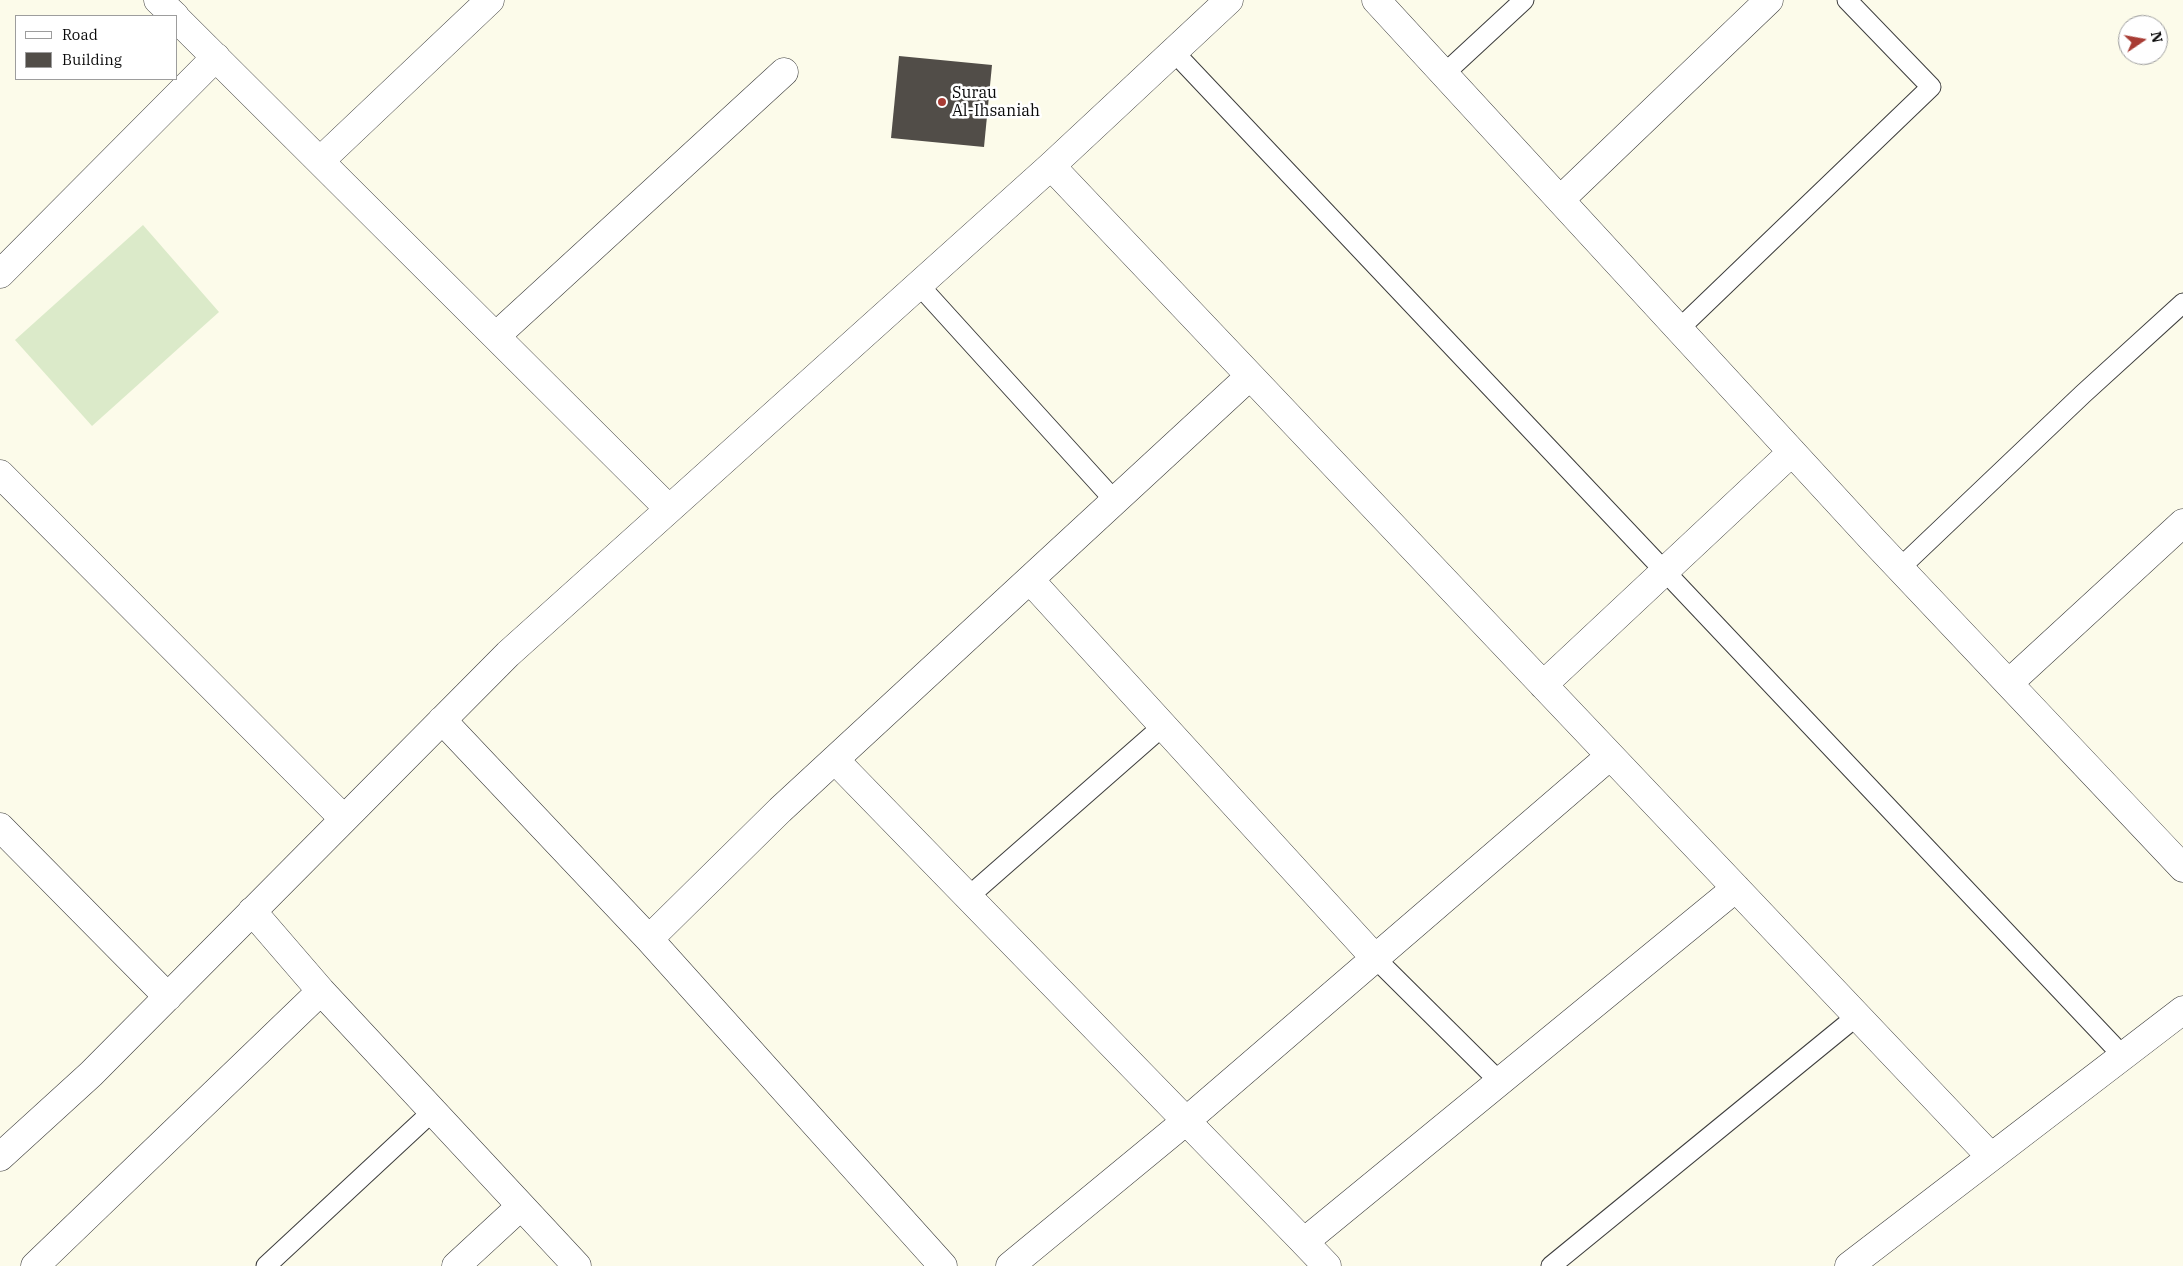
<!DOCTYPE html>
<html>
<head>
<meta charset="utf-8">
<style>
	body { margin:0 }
	#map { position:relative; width:2183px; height:1266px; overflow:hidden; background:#fcfbea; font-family:"IBM Plex Serif",serif }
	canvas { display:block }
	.legend { position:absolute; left:15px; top:15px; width:162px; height:65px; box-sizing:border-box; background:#fff; border:1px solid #9d9d9d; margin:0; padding:6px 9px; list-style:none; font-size:15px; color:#0a0a0a }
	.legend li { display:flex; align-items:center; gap:10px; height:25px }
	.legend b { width:25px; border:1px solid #9d9d9d }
	.north { position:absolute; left:2118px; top:15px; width:50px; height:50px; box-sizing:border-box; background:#fff; border:1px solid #9d9d9d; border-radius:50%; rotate:78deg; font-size:14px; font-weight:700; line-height:20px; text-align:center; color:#0a0a0a }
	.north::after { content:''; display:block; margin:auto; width:18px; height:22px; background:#a83c34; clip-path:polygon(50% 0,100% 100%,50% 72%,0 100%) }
</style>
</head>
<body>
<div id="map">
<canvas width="2183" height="1266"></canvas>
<ul class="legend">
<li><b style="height:6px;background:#fff"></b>Road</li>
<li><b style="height:14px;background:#514d48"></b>Building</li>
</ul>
<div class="north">N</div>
</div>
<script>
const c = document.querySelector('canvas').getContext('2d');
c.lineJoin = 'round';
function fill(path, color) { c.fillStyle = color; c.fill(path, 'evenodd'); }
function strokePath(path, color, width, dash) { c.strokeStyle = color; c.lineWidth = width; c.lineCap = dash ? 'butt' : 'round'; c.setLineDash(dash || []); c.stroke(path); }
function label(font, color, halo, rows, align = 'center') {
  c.font = font + ' "IBM Plex Serif",serif'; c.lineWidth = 5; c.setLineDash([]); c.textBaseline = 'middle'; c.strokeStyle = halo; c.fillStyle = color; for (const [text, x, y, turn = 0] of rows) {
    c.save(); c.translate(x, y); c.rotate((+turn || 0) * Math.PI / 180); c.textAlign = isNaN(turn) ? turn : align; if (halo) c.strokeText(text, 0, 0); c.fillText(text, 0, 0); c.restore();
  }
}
fill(new Path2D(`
	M143 225 219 312 92 426 15 340Z`), '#dbeac9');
fill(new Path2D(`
	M899 56 992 65 984 147 891 138Z`), '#514d48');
const lane = new Path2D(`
	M1174 52 2123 1056
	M1444 74 1524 0
	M919 285 1115 501
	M1679 329 1931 87 1847 0
	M1900 568 2083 394 2183 303
	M968 897 1163 726
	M1375 958 1500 1082
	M266 1266 433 1111
	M1551 1266 1857 1016`);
const street = new Path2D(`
	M158 0 175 16
	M1376 0 1873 540 2183 868
	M176 18 669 509
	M320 161 490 0
	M1051 166 1991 1157
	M1560 200 1769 0
	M0 274 216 57
	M496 336 784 72
	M0 474 344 819
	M1030 580 1375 958
	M2009 683 2183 523
	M1543 685 1792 452
	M442 720 649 939 943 1266
	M835 760 1304 1242
	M0 827 168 997
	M252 911 321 991 577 1266
	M649 939 780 810 1250 376
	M0 1157 91 1074 508 654 1051 166 1229 0
	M35 1266 321 991
	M456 1266 521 1206
	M1010 1266 1186 1121 1610 756
	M1327 1266 1304 1242 1736 888
	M1849 1266 2183 1010`);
strokePath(lane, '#3d3d3d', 21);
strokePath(street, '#3d3d3d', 29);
strokePath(lane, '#fff', 19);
strokePath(street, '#fff', 28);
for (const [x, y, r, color] of [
	[942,102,5,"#a83c34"]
]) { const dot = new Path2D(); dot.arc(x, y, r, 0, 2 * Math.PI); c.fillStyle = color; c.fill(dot); strokePath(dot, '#fff', 2); }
label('16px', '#0a0a0a', '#fff', [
	["Surau",952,93],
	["Al-Ihsaniah",952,111]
], 'left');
</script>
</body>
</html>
